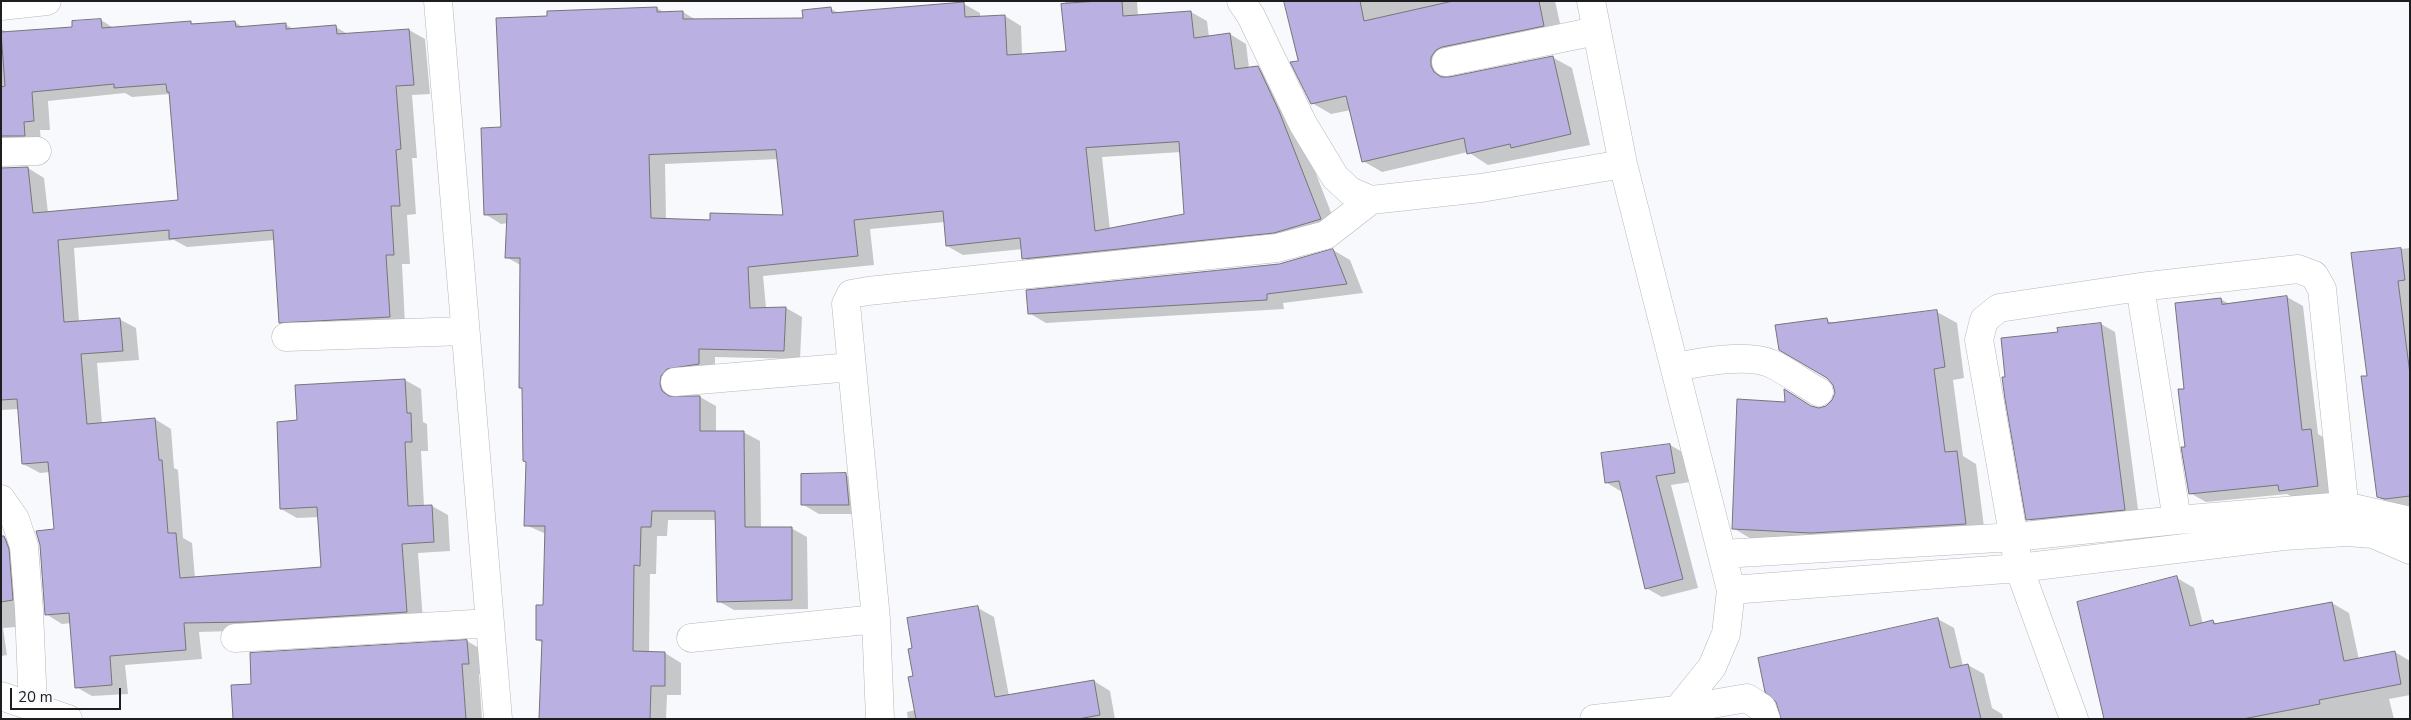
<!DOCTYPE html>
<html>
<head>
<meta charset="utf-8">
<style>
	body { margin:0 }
	#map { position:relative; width:2411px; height:720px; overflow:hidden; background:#f8f9fc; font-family:"Nunito Sans",sans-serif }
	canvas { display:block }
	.frame { position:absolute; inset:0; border:2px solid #1e1e20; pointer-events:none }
	.scale { position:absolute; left:10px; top:688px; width:111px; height:22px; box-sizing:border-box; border:2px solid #1e1e20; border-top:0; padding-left:6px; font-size:15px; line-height:18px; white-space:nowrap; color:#1e1e20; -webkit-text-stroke:4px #f8f9fc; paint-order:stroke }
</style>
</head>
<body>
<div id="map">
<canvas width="2411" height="720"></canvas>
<div class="frame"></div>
<div class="scale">20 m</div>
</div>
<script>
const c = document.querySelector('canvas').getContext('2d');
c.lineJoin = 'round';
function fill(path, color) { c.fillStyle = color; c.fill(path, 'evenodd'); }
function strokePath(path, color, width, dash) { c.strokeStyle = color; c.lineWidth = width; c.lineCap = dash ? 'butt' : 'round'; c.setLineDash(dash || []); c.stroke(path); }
fill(new Path2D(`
	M1065 1H1137L1138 16 1191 12 1207 21 1209 37 1230 34 1246 44 1249 68 1257 67 1274 77 1296 122 1337 228 1040 268 1024 258 1023 249 963 255 947 246 945 222 870 229 874 265 763 276 766 308H786L802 317 800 359 715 357V373L675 394 677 397H700L716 406V432H743L760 441 761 528H791L807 537 808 609 734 610 718 601 717 520H668L667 536H657L656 574H650L649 653H665L681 663V695H667L666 719H540L543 643 537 640 544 606 546 534 526 525 527 463 523 389 520 388 522 266 506 257 508 223 501 224 485 214 502 128 548 18 657 8 665 13 683 12 696 20H804L831 9 839 13 964 4 980 13V18L1005 16 1021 26 1022 55 1067 53ZM1181 152 1186 215 1110 230 1102 157ZM779 159 785 216 711 221 666 219 665 164Z
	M1286 1H1555L1563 37 1451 68 1450 77 1552 57 1572 68 1590 145 1488 165 1468 152 1382 172 1363 161 1351 110 1331 114 1312 103 1299 62Z
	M101 20 115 29 190 22 195 25 235 22 244 28 285 24 295 30 336 27 349 35 409 30 425 39 430 94 412 95 417 158H412L416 214 407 215 410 264H402L405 325 297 332 280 323 275 240 187 247 174 240 74 248 79 322 119 319 136 328 139 360 97 363 102 424 155 419 171 429 174 468 178 470 183 538 192 543 195 578 323 568 319 517 297 518 281 509 299 421 405 380 421 389 423 422 427 424 428 451H421L424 506H432L448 515 450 551 418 553 423 621 265 630 199 632 202 659 125 665 128 694 92 696 76 687 71 623 62 624 46 614 55 530 50 472 40 473 23 464 19 409 1 410V29L8 33 74 28ZM125 93 132 97 170 94 179 201 48 213 44 178 28 168 3 169 1 163 41 144 40 130H50L48 101Z
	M2410 248V507L2394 506 2378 497 2368 377 2353 254Z
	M1333 250 1350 260 1363 293 1283 303 1284 309 1046 323 1029 313 1279 265Z
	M2287 297 2303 306 2318 434 2326 439 2334 495 2296 499 2287 494 2206 502 2190 493 2186 448 2185 390 2221 299 2229 304Z
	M1937 312 1957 323 1964 378 1953 380 1963 456 1976 464 1985 535 1753 540 1733 528 1813 407 1819 409 1827 407 1833 401 1836 393 1827 320 1834 324Z
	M2101 324 2115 332 2139 517 2042 528 2028 519 2059 333Z
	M1670 445 1686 454 1690 482 1671 485 1698 588 1662 597 1646 588 1622 492 1607 483Z
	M846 475 863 484 866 514H819L802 504Z
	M4 537 20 547 29 626 3 628 7 655 1 656V538Z
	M2177 578 2194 588 2203 624 2213 621 2218 625 2332 603 2349 613 2359 660 2395 652 2410 661V695L2389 699 2394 719H2106Z
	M978 608 994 617 1009 696 1094 681 1110 691 1115 719H908L907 712 915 710V677Z
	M1938 619 1954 628 1963 666 1968 665 1984 674 1992 708 2002 714 2003 719H1782Z
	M467 641 484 651 485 673 479 674 482 719H235L253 685Z`), '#0003');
const building = new Path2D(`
	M1099 1H1122L1123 16 1191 11 1194 38 1230 33 1235 69 1258 66 1279 111 1321 219 1274 233 1022 259 1020 238 946 246 943 211 854 220 858 256 748 267 750 308 786 307 784 351 699 349V364L667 369 661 376 660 384 662 391 669 396H700V431H744L745 527H792V600L717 602 715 511H652L651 527H641L640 566 634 565 633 651 665 652V686H651L650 719H539L542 640H536V605H543L545 526H524L526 462 523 461 522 388H519L520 258H505L507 214 484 215 481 128 501 127 496 18 547 16V11L657 7V12L683 11V19L803 18 802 10 831 7 832 13 964 2 965 17 1005 15 1007 55 1066 51 1061 4ZM1179 142 1184 214 1095 231 1086 148ZM776 150 783 215 710 213V220L651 218 649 155Z
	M1284 1H1360L1364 21 1453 1H1539L1544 26 1442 47 1436 50 1431 57V66L1434 72 1441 77H1449L1553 56 1571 134 1511 148 1510 144 1467 154 1464 138 1362 162 1346 96 1311 104 1290 62 1298 61Z
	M101 19 102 28 191 21V24L235 21 236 27 286 23V29L336 25 337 34 409 29 414 85 396 86 401 149 396 150 400 206H391L394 255H386L390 317 279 323 273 230 169 239V230L58 240 64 322 120 318 123 351 81 354 87 424 155 418 159 460H162L168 533H176L180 578 321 567 317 507 280 509 277 422 297 420 295 385 405 379 407 413H411L412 442H405L408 506 432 505 434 542 402 544 407 612 248 622 184 623 186 650 110 656 112 685 75 688 69 613 45 615 40 545 36 531 54 529 48 462 22 464 17 399 1 400V168L28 167 33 213 178 200 169 92H167L166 84 114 88V84L32 92 34 121 24 122 25 136H1V87L5 86 1 32 72 27V21Z
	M2401 248 2405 280 2398 281 2410 374V496L2385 499 2377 497 2361 376H2367L2351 253Z
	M1333 249 1347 284 1267 294V300L1028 314 1026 290 1279 264Z
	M2287 296 2302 430 2311 429 2318 486 2279 491 2278 485 2189 494 2181 447H2185L2178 389H2184L2175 303 2221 298 2222 304Z
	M1937 310 1945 367 1934 369 1945 452 1957 451 1966 524 1811 533 1732 529 1737 399 1785 402 1784 389 1811 406 1819 408 1826 406 1832 400 1835 393 1833 385 1827 378 1779 350 1775 325 1827 318 1828 323Z
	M2101 323 2125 510 2026 520 2005 399 2002 377H2005L2001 338 2058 332 2057 328Z
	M1670 444 1675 473 1656 476 1683 579 1645 589 1619 481 1605 483 1601 453Z
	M846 473 849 505H801V474Z
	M1 536H4L9 549 13 600 1 602Z
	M2177 576 2190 626 2213 620 2214 624 2332 602 2344 661 2395 651 2401 684 2319 700 2320 704 2243 719H2104L2077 602Z
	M978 606 995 697 1094 680 1100 715 1078 719H916L908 677 913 676 908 649 912 648 907 618Z
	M1938 618 1950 668 1968 664 1981 719H1781L1776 702 1765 692 1758 658Z
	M467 640 469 664H462L466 719H233L231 685 251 684 250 653Z`);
fill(building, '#bbb0e2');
strokePath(building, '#757578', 1);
const minor = new Path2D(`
	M438 1 498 719
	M1241 1 1251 16 1303 124 1335 177 1350 191 1371 200 1481 188 1623 164
	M1591 1 1623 164 1731 590 1726 634 1712 667 1670 719
	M1 6 47 1
	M1446 62 1596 31
	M1 152 37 151
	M286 337 465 331
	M1676 367C1701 362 1749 353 1772 364 1788 372 1803 383 1819 392
	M675 382 852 367
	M1 499 15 519 24 546 29 610 33 707
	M2177 520 2344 506 2410 521
	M1722 554 2015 537 2177 520 2140 287
	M1731 590 2019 568 2284 536 2347 532 2373 534 2410 550
	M235 638 490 623
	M691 638 876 619
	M1 696 68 719
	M880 719 876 619 846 304 851 294 868 291 1277 248 1326 235 1371 200
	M1594 719 1677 710 1747 698 1762 708 1766 719
	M2074 719 2019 568 1979 340 1984 320 1999 308 2140 287 2298 269 2314 275 2322 289 2347 532`);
strokePath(minor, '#b6b7bb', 29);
strokePath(minor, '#fff', 28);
</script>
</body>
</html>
